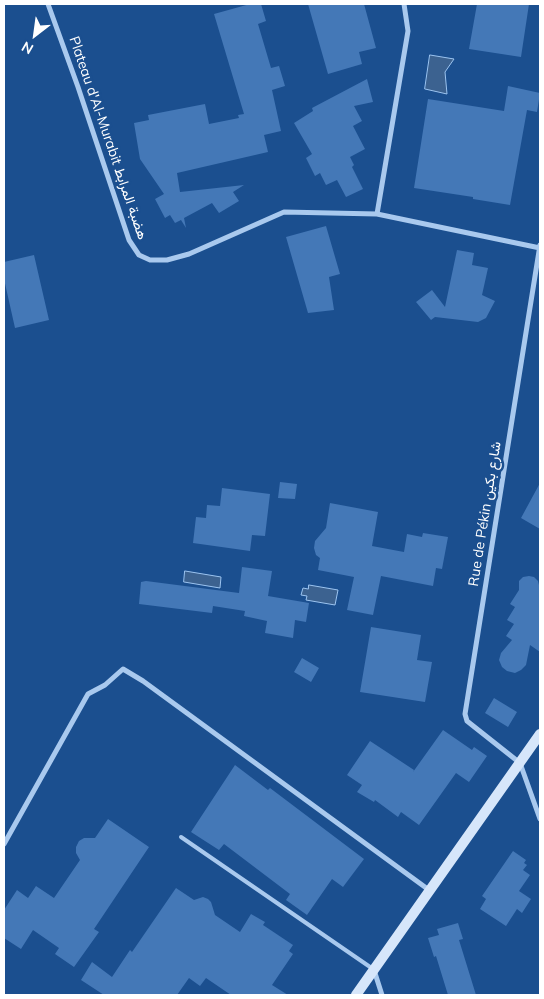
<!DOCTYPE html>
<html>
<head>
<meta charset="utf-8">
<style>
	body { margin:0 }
	#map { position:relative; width:544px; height:999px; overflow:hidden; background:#1b4f8f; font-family:Mulish,sans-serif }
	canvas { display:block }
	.frame { position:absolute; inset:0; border:5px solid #fff; pointer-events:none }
	.north { position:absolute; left:10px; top:10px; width:50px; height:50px; -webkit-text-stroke:4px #1b4f8f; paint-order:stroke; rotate:210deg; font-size:14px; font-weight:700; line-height:20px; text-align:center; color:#fff }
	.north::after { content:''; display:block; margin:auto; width:18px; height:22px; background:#fff; clip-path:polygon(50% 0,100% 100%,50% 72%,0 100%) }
</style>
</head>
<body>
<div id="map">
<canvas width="544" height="999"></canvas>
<div class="frame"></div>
<div class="north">N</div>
</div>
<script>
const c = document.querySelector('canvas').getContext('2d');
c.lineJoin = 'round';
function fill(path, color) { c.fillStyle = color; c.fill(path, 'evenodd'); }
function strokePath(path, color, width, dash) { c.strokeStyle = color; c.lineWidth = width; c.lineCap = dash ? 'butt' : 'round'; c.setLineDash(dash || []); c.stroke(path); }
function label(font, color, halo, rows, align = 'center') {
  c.font = font + ' Mulish,Vazirmatn,sans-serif'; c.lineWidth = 5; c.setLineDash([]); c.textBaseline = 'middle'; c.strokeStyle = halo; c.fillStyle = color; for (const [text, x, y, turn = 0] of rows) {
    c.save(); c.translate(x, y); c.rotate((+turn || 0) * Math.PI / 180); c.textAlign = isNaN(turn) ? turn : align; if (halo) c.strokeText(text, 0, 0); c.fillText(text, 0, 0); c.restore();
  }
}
const water = new Path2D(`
	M430 55 454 59 445 72 447 94 425 89Z
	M185 571 221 577 220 588 184 582Z
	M309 585 338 590 335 605 306 600 307 596 301 595 303 588 308 589Z`);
fill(water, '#3c6290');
strokePath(water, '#9cc4f0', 1);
fill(new Path2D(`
	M250 4H261L266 21 258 24 271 68 279 66 285 86 272 90 281 131 264 135 268 152 177 173 180 192 244 185 233 192 239 201 219 213 212 203 184 218 186 228 181 220 175 223 170 215 165 218 155 199 164 194 140 159 134 123 149 120 148 115 205 104 209 124 239 118 238 115 244 114 214 14Z
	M308 4H364L376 48 359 52 362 64 328 74Z
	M477 4H529L521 57 469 49Z
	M367 79 373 102 354 106 362 121 353 126 365 149 350 157 354 165 352 167 363 189 346 197 337 180 326 185 320 173 315 176 306 158 312 154 294 123 313 111 312 108Z
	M508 86 540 93 537 112 527 110 510 205 473 199V197L414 188 428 99 504 111Z
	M326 226 340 274 329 277 334 310 308 313 286 237Z
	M457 250 474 253 472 265 488 268 482 295 495 301 486 318 478 322 435 317 431 320 416 302 432 290 445 307Z
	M34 255 49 320 15 328 4 279V262Z
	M280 482 297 484 295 499 278 498Z
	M540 483V529L521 518Z
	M222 488 270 494 265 536 252 535 250 551 193 543 196 517 206 518 207 505 220 506Z
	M330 503 378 512 372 546 404 552 407 534 422 537 423 533 448 537 442 569 436 568 433 586 381 576 373 615 347 610 354 577 318 570 320 558 316 555 314 548 315 541 326 528Z
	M242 567 272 571 268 596 309 603 306 622 295 620 293 638 265 633 267 621 244 616 245 611 213 606 212 613 139 604 141 582 146 581 239 593Z
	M529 576 534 577 538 581 540 589V652L530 645 526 665 521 670 515 673 507 671 502 667 499 660 501 653 512 640 506 636 514 624 507 620 515 607 510 604 519 590V581L523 577Z
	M371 627 421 635 417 660 432 662 425 702 360 692Z
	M302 658 319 668 311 682 294 672Z
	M494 698 517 712 508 727 485 713Z
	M443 730 472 750 474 747 487 756 469 782 456 773 419 825 401 812 398 817 375 800 374 802 357 792 362 785 347 775 370 741 414 770 413 772Z
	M235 765 268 790 270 788 364 859 343 887 332 879 307 915 286 900 290 894 224 844 219 850 191 832Z
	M108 819 149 847 94 929 99 932 74 967 55 954 59 948 33 930 21 949 4 938V910L17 890 28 898 36 886 54 898 80 860 76 853V847L79 841 84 838H95Z
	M513 851 526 860 524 863 527 865 523 870 530 875 519 891 531 899 522 913 517 909 506 926 480 909 486 899 482 896Z
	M176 888 194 900 203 897 208 899 211 902 215 915 240 932 251 914 265 922 263 925 293 945 289 951 293 954 272 985 288 995H231L206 978 200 986 189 978 177 995H104L81 980 92 962 112 977 130 950 132 952Z
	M458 923 463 939 459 940 476 995H448L436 956 434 957 428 938 439 935 437 929Z`), '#4478b7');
strokePath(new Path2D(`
	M181 837 373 969`), '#a9c9ee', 4);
strokePath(new Path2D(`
	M48 4 78 87 129 240 139 255 150 260H167L189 254 284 212 377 214 540 248
	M377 214 408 31 404 4
	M540 245 465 714 467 721 472 725 520 763 540 819
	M4 844 88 694 105 685 123 669 143 681 429 890
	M374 970 382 995`), '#a9c9ee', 5);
strokePath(new Path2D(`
	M356 995 540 734`), '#d6e6fa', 10);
label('14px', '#fff', '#1b4f8f', [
	["Plateau d'Al-Murabit هضبة المرابط",108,138,71],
	["Rue de Pékin شارع بكين",485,514,-81]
]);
</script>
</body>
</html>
